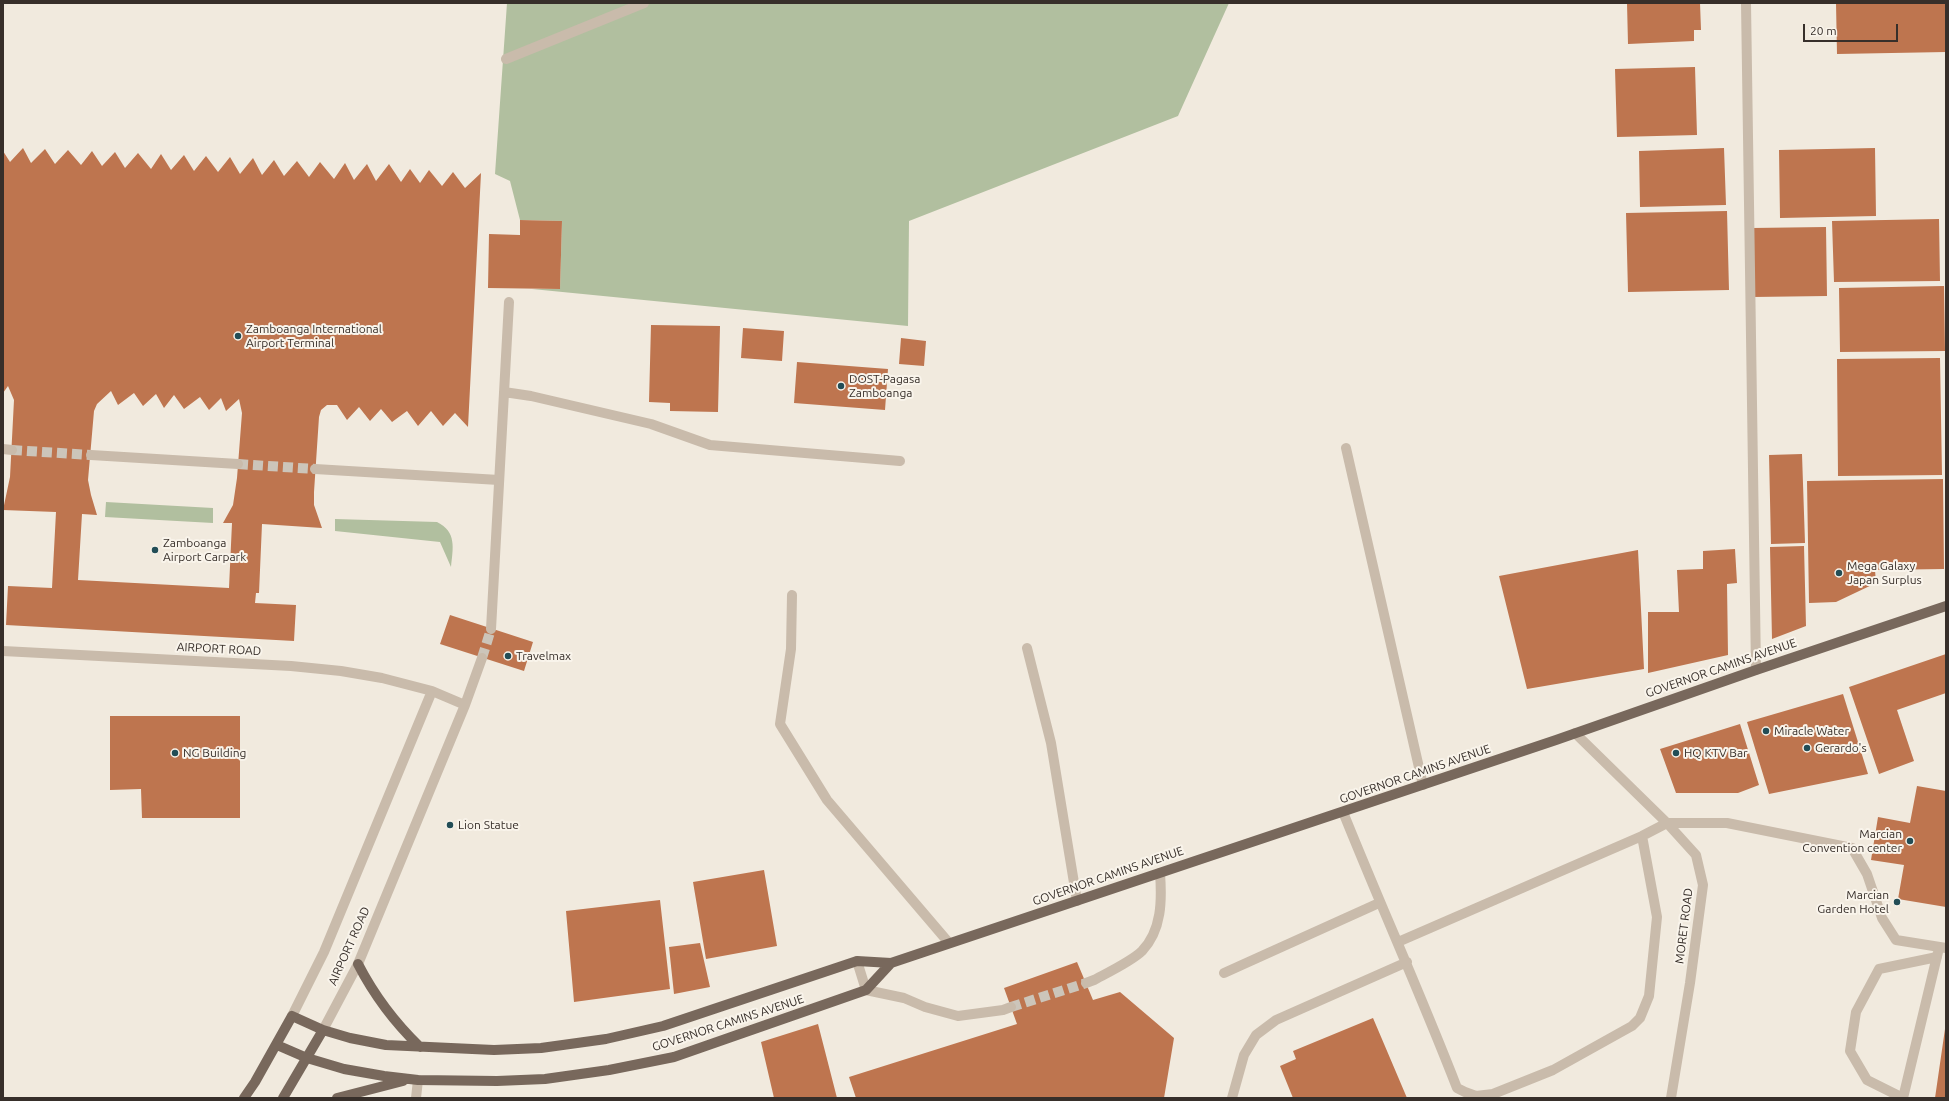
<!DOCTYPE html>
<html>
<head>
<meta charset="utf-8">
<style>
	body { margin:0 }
	#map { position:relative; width:1949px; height:1101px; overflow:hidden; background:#f1eade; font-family:Ubuntu,sans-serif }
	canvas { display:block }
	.frame { position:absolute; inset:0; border:4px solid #372f2a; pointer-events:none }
	.scale { position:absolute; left:1803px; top:24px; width:95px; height:18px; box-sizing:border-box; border:2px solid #372f2a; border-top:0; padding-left:5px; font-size:12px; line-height:14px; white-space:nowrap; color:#372f2a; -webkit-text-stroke:3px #f9f4eb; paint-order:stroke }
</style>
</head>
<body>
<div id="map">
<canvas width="1949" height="1101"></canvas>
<div class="frame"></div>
<div class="scale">20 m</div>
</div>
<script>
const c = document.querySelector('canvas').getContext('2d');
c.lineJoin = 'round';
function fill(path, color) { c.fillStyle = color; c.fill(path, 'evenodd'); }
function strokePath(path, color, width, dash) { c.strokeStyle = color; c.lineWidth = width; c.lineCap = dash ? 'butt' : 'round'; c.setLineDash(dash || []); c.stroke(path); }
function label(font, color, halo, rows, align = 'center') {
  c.font = font + ' Ubuntu,sans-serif'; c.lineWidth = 4; c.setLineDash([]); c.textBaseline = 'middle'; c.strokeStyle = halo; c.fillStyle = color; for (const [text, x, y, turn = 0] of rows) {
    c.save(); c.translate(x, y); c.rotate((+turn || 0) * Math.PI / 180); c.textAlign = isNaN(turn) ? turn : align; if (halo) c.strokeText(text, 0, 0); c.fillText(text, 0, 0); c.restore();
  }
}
fill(new Path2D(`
	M507 3H1229L1178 116 909 221 908 326 532 289H560L562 221 520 220 510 181 495 174Z
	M106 502 213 508V523L105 517Z
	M335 519 437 522C457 532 453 548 451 567L440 542 335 531Z`), '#b1bf9f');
fill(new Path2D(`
	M1627 3H1700L1701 30H1694V41L1628 44Z
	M1836 3H1946V52L1837 54Z
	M1695 67 1697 135 1617 137 1615 69Z
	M23 148 31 163 45 149 55 164 68 150 81 165 92 151 102 166 115 152 125 168 138 153 151 169 161 154 171 170 184 155 194 171 206 156 218 172 230 157 240 174 253 158 262 175 274 160 284 176 297 161 309 177 320 162 334 179 345 163 354 180 367 164 376 181 389 164 401 182 410 169 420 183 429 170 442 186 453 172 465 188 481 173 468 427 455 413 443 426 431 411 418 426 407 411 392 422 381 409 370 421 359 407 347 420 337 405H327L321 410 319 417 314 492V505L322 528 262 524 259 593H256L255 603 296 605 294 641 6 625 8 586 52 588 56 512 3 510 10 477 14 400 8 386 3 393V151L10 162ZM111 391 118 405 134 393 143 406 156 394 164 408 174 395 184 409 200 397 209 410 221 398 226 411 239 399 242 413 237 478 233 505 223 523H232L229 588 78 580 82 514 97 515 91 495 88 480 94 411 97 404Z
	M1724 148 1726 205 1640 207 1639 151Z
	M1875 148 1876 216 1780 218 1779 150Z
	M1727 211 1729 290 1628 292 1626 213Z
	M1939 219 1940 281 1834 282 1832 221Z
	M520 220 562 221 560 289 488 288 489 234 520 235Z
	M1826 227 1827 296 1753 297 1752 228Z
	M1944 286 1945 351 1840 352 1839 288Z
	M651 325 720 326 718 412 670 411V403L649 402Z
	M743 328 784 331 782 361 741 358Z
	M901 338 926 341 924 366 899 364Z
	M1940 358 1942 475 1838 476 1837 359Z
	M797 362 888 369 885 410 794 403Z
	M1802 454 1805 543 1771 544 1769 455Z
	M1943 479 1944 569 1875 570 1876 583 1836 602 1809 603 1807 481Z
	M1804 546 1806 626 1772 639 1770 547Z
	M1735 549 1737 583 1727 584 1728 655 1648 673V612H1679L1677 570 1703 569V551Z
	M1638 550 1644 669 1527 689 1499 576Z
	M450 615 533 642 524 671 440 644Z
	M1946 654V693L1897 710 1914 761 1879 774 1849 687Z
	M1843 694 1868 774 1769 794 1747 722Z
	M110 716H240V818H142L141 789 110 790Z
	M1740 724 1759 785 1738 793H1676L1660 749Z
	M1917 786 1946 791V907L1898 899 1904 865 1871 860 1878 817 1910 823Z
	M764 870 777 946 706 959 693 882Z
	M660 900 670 989 574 1002 566 911Z
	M700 943 710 987 674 994 669 947Z
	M1077 962 1093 1000 1120 992 1174 1038 1164 1098H856L849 1077 1017 1024 1004 988Z
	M1373 1018 1407 1098H1293L1280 1066 1296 1059 1293 1051Z
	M818 1024 837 1098H774L761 1042Z
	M1945 1029 1946 1098H1935Z`), '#be754f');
strokePath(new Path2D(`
	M12 450 91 455
	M238 464 315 469
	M482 658 491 629
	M1011 1007 1086 983`), '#ccc5ba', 10, [10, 5]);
strokePath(new Path2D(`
	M1746 3 1756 670
	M506 59 644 3
	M504 392 531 396 651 424 710 445 900 461
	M1346 448 1423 785
	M3 449 12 450
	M91 455 238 464
	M315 469 499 480
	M792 595 791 649 780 724 827 800 949 943
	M491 629 509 302
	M1027 648 1051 743 1077 901
	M3 651 291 666 341 671 382 678 432 691 465 705
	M1575 733 1667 823 1696 855 1703 885 1690 983 1671 1098
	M1343 812C1380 904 1421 995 1457 1088L1465 1092 1476 1096 1493 1094 1553 1070 1632 1026 1640 1018 1649 996 1657 917 1642 836
	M1398 942 1642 836 1667 823H1727L1852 848 1867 874 1882 918 1896 940 1946 948
	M857 961 866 990 904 998 925 1007 958 1016 1003 1010 1011 1007
	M1224 973 1379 903
	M1086 983 1094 980C1107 973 1132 961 1142 951 1162 930 1162 900 1160 873
	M292 1016 324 952 432 691
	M323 1030 358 964 465 705 482 658
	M416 1098 418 1080
	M1232 1098 1244 1055 1256 1035 1276 1020 1407 962
	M1903 1098 1867 1080 1850 1051 1856 1012 1879 969 1937 957
	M1903 1098 1938 952`), '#c9bbab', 10);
strokePath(new Path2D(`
	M358 964C374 995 394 1022 420 1047
	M277 1045 307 1058 344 1069 384 1076 418 1080 497 1081 545 1079 609 1070 674 1057 866 990 891 963
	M244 1098 255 1082 292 1016 323 1030 350 1038 386 1045 494 1050 541 1048 606 1039 663 1026 857 961 891 963 1556 740 1756 670 1946 606
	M283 1098 323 1030
	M337 1098 403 1081`), '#78685c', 10);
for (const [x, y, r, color] of [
	[238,336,4,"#224d56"],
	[841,386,4,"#224d56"],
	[155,550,4,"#224d56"],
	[1839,573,4,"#224d56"],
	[508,656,4,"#224d56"],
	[1766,731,4,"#224d56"],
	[1807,748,4,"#224d56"],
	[175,753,4,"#224d56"],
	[1676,753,4,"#224d56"],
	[450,825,4,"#224d56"],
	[1910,841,4,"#224d56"],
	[1897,902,4,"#224d56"]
]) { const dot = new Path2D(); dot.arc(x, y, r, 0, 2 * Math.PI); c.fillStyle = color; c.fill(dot); strokePath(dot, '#f9f4eb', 1.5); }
label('12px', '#372f2a', '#f9f4eb', [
	["Zamboanga International",246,329],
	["Airport Terminal",246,343],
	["DOST-Pagasa",849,379],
	["Zamboanga",849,393],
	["Zamboanga",163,543],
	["Airport Carpark",163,557],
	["Mega Galaxy",1847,566],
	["Japan Surplus",1847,580],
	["Travelmax",516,656],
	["Miracle Water",1774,731],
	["Gerardo's",1815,748],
	["NG Building",183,753],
	["HQ KTV Bar",1684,753],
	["Lion Statue",458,825],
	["Marcian",1902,834,"right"],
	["Convention center",1902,848,"right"],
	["Marcian",1889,895,"right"],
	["Garden Hotel",1889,909,"right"]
], 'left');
label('12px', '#372f2a', '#f9f4eb', [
	["AIRPORT ROAD",219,649,3],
	["GOVERNOR CAMINS AVENUE",1721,668,-19],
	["GOVERNOR CAMINS AVENUE",1415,774,-19],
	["GOVERNOR CAMINS AVENUE",1108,876,-19],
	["MORET ROAD",1684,926,-83],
	["AIRPORT ROAD",349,946,-66],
	["GOVERNOR CAMINS AVENUE",728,1023,-18]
]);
</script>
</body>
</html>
